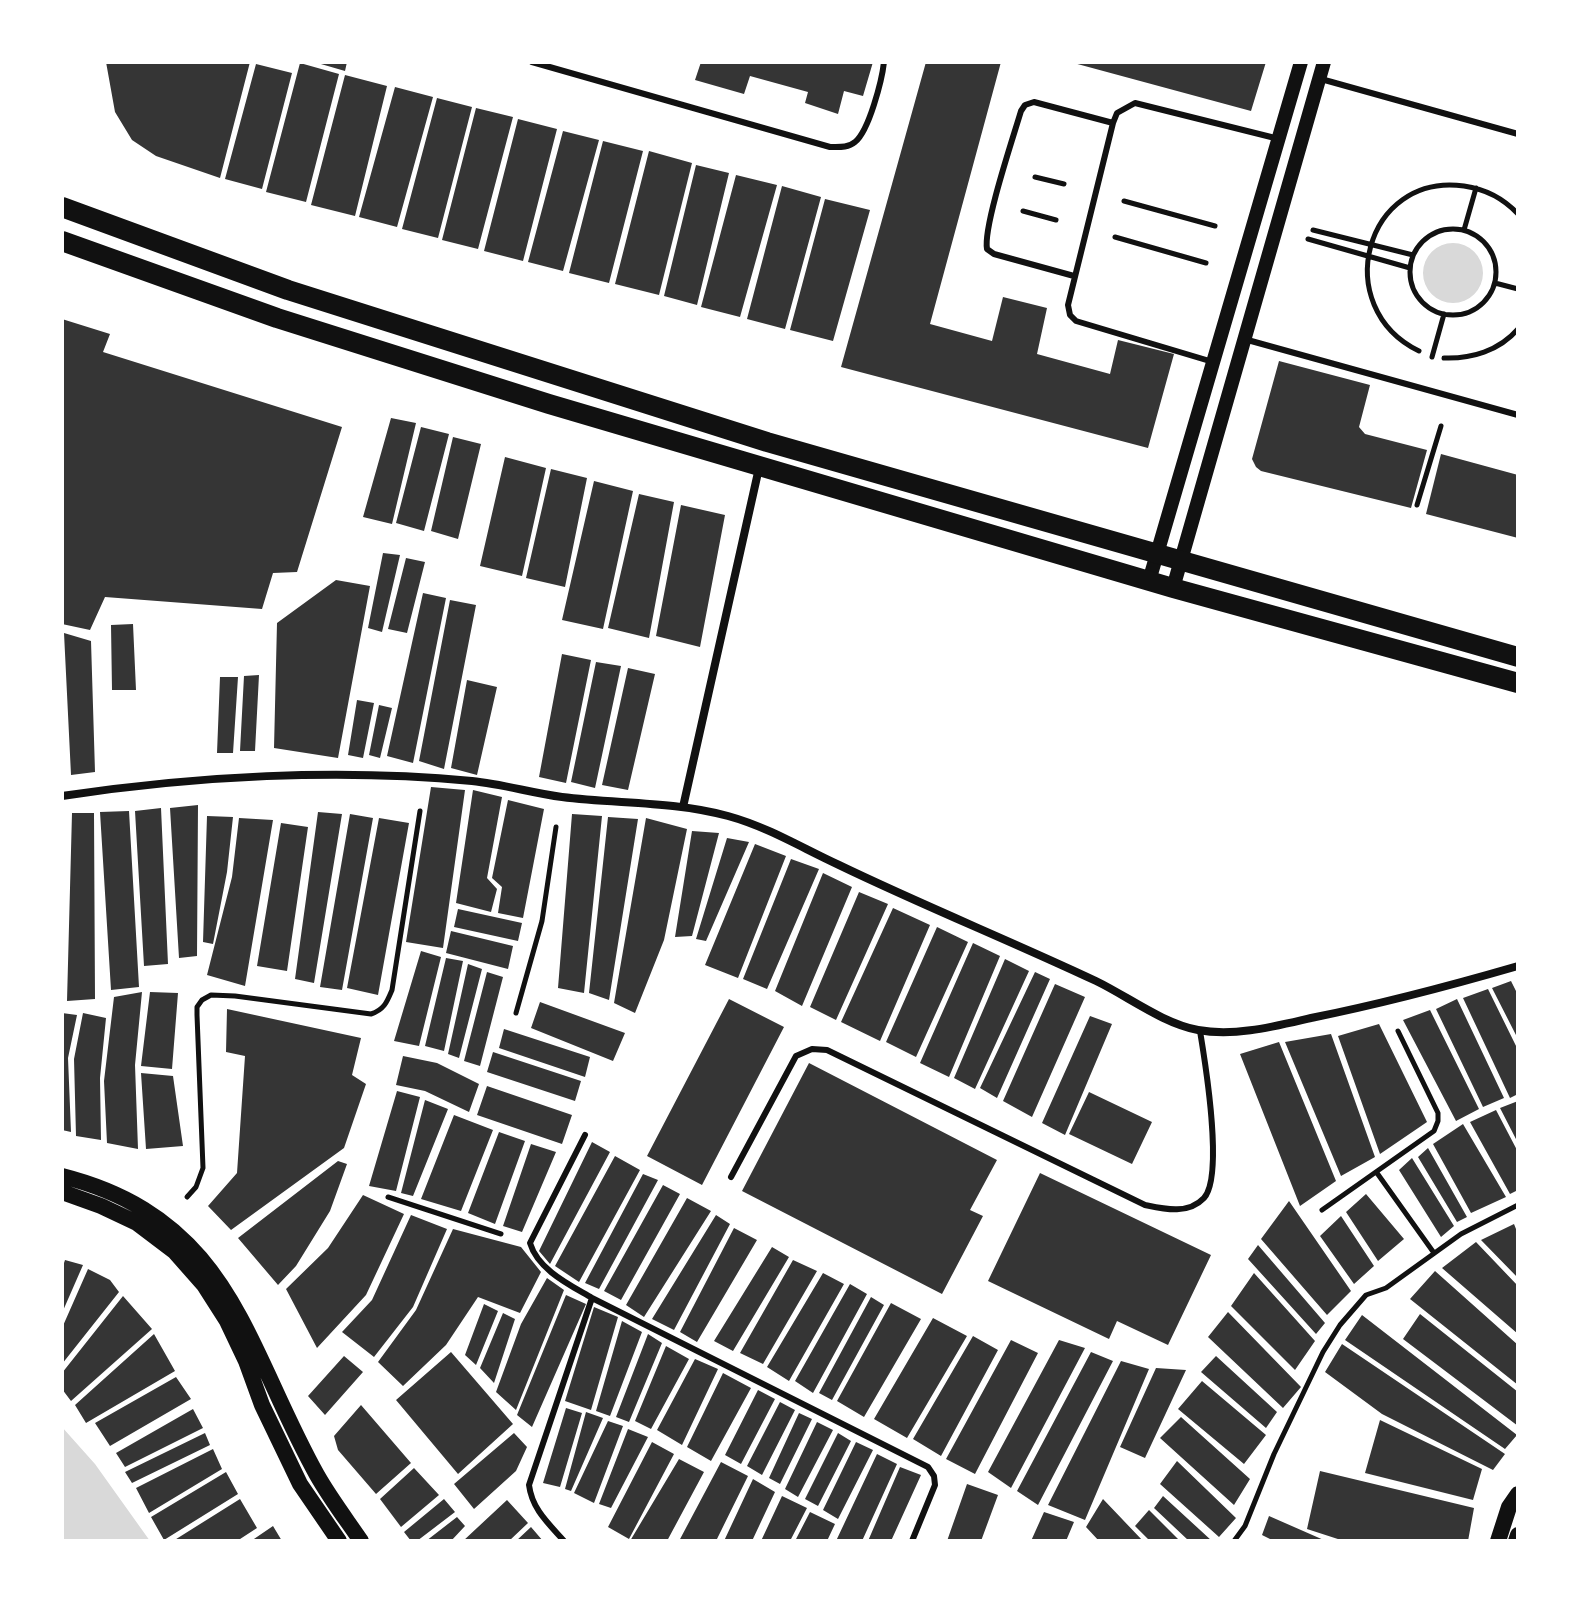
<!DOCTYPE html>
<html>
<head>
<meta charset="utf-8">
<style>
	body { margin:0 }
	#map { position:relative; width:1580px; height:1603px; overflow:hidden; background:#fff; font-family:"Space Grotesk",sans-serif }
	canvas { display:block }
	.frame { position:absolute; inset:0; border:64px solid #fff; pointer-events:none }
</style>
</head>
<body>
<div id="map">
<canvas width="1580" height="1603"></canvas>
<div class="frame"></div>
</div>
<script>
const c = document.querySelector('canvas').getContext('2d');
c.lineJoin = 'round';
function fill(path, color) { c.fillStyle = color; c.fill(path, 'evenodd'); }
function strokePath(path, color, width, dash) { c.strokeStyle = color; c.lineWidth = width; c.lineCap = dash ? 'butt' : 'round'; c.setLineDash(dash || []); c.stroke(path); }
fill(new Path2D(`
	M1423 273a30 30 0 1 1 60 0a30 30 0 1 1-60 0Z
	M62 1427 95 1464 150 1541H62Z`), '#d9d9d9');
fill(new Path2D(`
	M106 62H250L220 178 156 156 132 140 115 112Z
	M314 62H347L345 71Z
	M701 62H873L863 96 844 91 838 114 805 103 808 92 750 76 744 94 695 80Z
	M926 62H1001L930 324 992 341 1003 297 1047 308 1037 354 1110 374 1118 340 1174 354 1148 448 841 367Z
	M1070 62H1266L1251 111Z
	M300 63 339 74 306 202 266 192Z
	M256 64 292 73 262 189 225 179Z
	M345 75 387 86 355 216 311 205Z
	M395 87 433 97 397 227 359 217Z
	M437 98 472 107 438 238 402 229Z
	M476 108 513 117 478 249 442 240Z
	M518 119 557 129 523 261 484 251Z
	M563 131 599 140 563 271 528 262Z
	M603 141 643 151 609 283 569 273Z
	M649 151 692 163 659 295 615 284Z
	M696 165 729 173 697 305 664 296Z
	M736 175 777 185 740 317 701 307Z
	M782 186 821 197 785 329 747 319Z
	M825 199 870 210 833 341 790 330Z
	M62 319 110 334 103 352 342 427 297 572 273 573 262 609 105 597 90 630 62 624Z
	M1279 361 1370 385 1359 427 1365 434 1427 450 1411 508 1261 471 1256 467 1252 459Z
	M391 418 416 423 392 524 363 517Z
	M421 427 449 434 424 531 396 523Z
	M453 437 481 444 458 539 431 531Z
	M1441 454 1518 475V538L1426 514Z
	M505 457 546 468 522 576 480 566Z
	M551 469 587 478 565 587 526 578Z
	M594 481 633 491 603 629 562 620Z
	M639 494 674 502 649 638 608 628Z
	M681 505 725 515 700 647 656 636Z
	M383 553 400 555 382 632 368 628Z
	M406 558 425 562 407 633 388 629Z
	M336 580 370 586 338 758 274 748 277 623Z
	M423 593 446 598 413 763 387 756Z
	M450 600 476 605 444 769 419 761Z
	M133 624 136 690H112L111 625Z
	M64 633 91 641 95 772 71 775Z
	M562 654 591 660 566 783 539 777Z
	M596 662 621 666 595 788 571 782Z
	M628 668 655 674 628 790 602 785Z
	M259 675 255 751H240L244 676Z
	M220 677H238L233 753H217Z
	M467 680 497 687 477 775 451 768Z
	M357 700 374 703 363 758 348 755Z
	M379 705 392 708 380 758 369 755Z
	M431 787 465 790 443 948 406 942Z
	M473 790 502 797 487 878 497 889 491 912 456 903Z
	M508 800 544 809 523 918 498 913 502 887 492 878Z
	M198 805 197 956 179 958 170 808Z
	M161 808 168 964 144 966 135 811Z
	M129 811 139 987 111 990 100 812Z
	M318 812 342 814 314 983 295 979Z
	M72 813H94L95 999 67 1001Z
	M350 814 373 818 342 990 320 987Z
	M572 814 602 816 584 993 558 988Z
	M207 816 233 817 227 872 213 944 203 942Z
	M608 817 638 819 609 1000 589 993Z
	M239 818 273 820 245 986 207 975 232 877Z
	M379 818 409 823 378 995 347 988Z
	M646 818 687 829 664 940 635 1013 614 1003Z
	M281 823 308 827 287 971 257 966Z
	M692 831 719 833 692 936 675 937Z
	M727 838 749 842 706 941 696 939Z
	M755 844 786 856 738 978 705 965Z
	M791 859 819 869 767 989 743 979Z
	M823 873 852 887 802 1006 775 991Z
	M859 892 888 904 836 1020 810 1007Z
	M893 908 930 925 880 1041 841 1022Z
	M458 909 522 923 518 941 454 927Z
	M937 927 968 942 916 1057 886 1042Z
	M451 931 513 946 508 969 446 953Z
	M973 943 1000 956 949 1077 920 1063Z
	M421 951 441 957 419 1046 394 1041Z
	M446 958 463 961 444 1051 425 1046Z
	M1005 959 1029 971 975 1089 954 1078Z
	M468 964 482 969 459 1058 448 1054Z
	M487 972 503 977 480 1066 464 1061Z
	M1035 972 1050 979 997 1098 980 1088Z
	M1511 981 1518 995V1039L1492 988Z
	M1055 984 1085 997 1032 1117 1003 1101Z
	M1488 989 1518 1050V1094L1510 1098 1463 998Z
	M142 992 135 1065 138 1149 107 1143 104 1081 114 997Z
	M150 992 178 993 172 1069 141 1066Z
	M729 999 784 1027 702 1185 647 1156Z
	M1457 999 1504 1098 1483 1107 1436 1009Z
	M540 1002 625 1033 613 1061 531 1028Z
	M227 1009 361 1038 352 1075 366 1084 344 1148 231 1230 208 1206 237 1173 245 1056 226 1052Z
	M1430 1010 1479 1109 1456 1121 1403 1020Z
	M62 1013 77 1015 68 1058 71 1132 62 1130Z
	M83 1013 106 1018 100 1078 101 1140 76 1136 74 1059Z
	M1090 1016 1112 1024 1065 1135 1042 1123Z
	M1379 1024 1427 1122 1380 1154 1338 1036Z
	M504 1029 590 1057 585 1077 499 1048Z
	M1331 1034 1375 1157 1341 1176 1285 1042Z
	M1279 1042 1336 1181 1300 1206 1240 1054Z
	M493 1052 581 1081 575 1101 487 1072Z
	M403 1056 437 1063 479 1084 469 1112 425 1091 396 1085Z
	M809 1063 997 1160 970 1210 983 1216 942 1294 742 1191Z
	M141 1073 173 1076 183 1146 146 1149Z
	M487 1086 572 1115 562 1144 477 1115Z
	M397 1091 420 1097 396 1191 369 1186Z
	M1089 1092 1152 1122 1132 1164 1069 1134Z
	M425 1100 448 1109 413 1196 401 1193Z
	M1518 1101V1143L1500 1108Z
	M1496 1110 1518 1152V1190L1510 1194 1470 1122Z
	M454 1115 493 1130 461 1211 421 1199Z
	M1463 1124 1506 1197 1471 1213 1433 1144Z
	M499 1132 525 1141 495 1224 468 1213Z
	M592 1142 610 1152 550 1264 539 1251Z
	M531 1144 556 1152 522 1232 503 1226Z
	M1428 1148 1467 1217 1457 1222 1418 1157Z
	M615 1156 640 1170 579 1282 555 1266Z
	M1412 1158 1454 1226 1441 1237 1399 1170Z
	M338 1161 347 1164 330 1211 296 1266 278 1285 238 1238Z
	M1040 1173 1211 1255 1168 1345 1117 1321 1109 1339 988 1281Z
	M643 1174 658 1180 599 1289 585 1283Z
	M663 1185 680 1194 621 1300 604 1291Z
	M1366 1194 1404 1239 1378 1261 1346 1212Z
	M363 1195 404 1214 366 1295 317 1348 286 1289 328 1248Z
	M687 1198 711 1211 644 1317 626 1305Z
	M1289 1201 1351 1291 1327 1315 1261 1239Z
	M411 1215 447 1229 413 1307 374 1357 342 1332 372 1300Z
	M716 1215 730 1224 674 1330 652 1319Z
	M1341 1216 1374 1266 1354 1284 1320 1236Z
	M1514 1224 1518 1234V1278L1481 1240Z
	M734 1228 757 1240 697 1342 680 1332Z
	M453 1229 521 1247 541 1272 520 1313 478 1297 446 1345 403 1386 378 1362 416 1310Z
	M1476 1242 1518 1286V1334L1442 1268Z
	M1258 1245 1325 1323 1316 1334 1248 1259Z
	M772 1247 789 1257 733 1351 714 1341Z
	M65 1260 83 1265 62 1313V1269Z
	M793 1260 817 1271 763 1364 740 1353Z
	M88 1269 110 1280 119 1292 62 1364V1328Z
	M1435 1271 1518 1345V1385L1410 1299Z
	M823 1273 844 1284 789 1381 767 1367Z
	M1254 1273 1315 1341 1295 1370 1231 1306Z
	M547 1278 564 1290 516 1410 496 1392 521 1324Z
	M850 1284 867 1294 813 1393 795 1381Z
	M566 1295 586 1304 532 1427 517 1415Z
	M123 1296 152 1329 71 1401 62 1389V1373Z
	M871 1297 884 1305 832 1400 819 1393Z
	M891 1303 921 1319 864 1417 837 1401Z
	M484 1304 498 1311 476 1365 465 1355Z
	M594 1307 618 1317 591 1410 565 1401Z
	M1228 1312 1301 1387 1283 1408 1208 1337Z
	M503 1313 515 1319 494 1383 480 1368Z
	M1420 1314 1518 1392V1426L1403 1339Z
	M1362 1315 1517 1435 1505 1449 1345 1340Z
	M933 1318 967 1336 907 1438 874 1419Z
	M622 1321 642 1332 610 1416 596 1411Z
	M154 1334 175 1371 86 1423 75 1405Z
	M648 1334 662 1343 629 1422 616 1417Z
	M973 1336 998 1350 941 1456 913 1439Z
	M1011 1340 1038 1353 975 1474 946 1459Z
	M1059 1340 1085 1348 1011 1488 988 1472Z
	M1342 1344 1505 1454 1493 1470 1382 1414 1325 1372Z
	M666 1346 689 1359 651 1429 635 1421Z
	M451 1352 513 1424 458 1474 396 1400Z
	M1091 1352 1113 1361 1038 1505 1017 1491Z
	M344 1356 363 1372 325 1415 308 1396Z
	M1216 1356 1277 1412 1266 1428 1201 1372Z
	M695 1359 718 1369 682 1445 657 1430Z
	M1121 1361 1149 1369 1085 1520 1048 1505Z
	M1156 1368 1186 1370 1145 1458 1120 1447Z
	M723 1373 751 1388 711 1461 687 1447Z
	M176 1377 191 1399 110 1446 95 1423Z
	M1202 1381 1266 1435 1244 1464 1178 1409Z
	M758 1390 775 1399 741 1464 725 1455Z
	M780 1402 795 1410 762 1475 747 1466Z
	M361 1405 411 1463 376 1494 338 1450 334 1436Z
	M566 1408 582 1413 560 1487 543 1483Z
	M193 1409 203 1428 125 1467 116 1453Z
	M586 1412 603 1418 571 1491 565 1489Z
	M799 1413 812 1419 780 1484 769 1478Z
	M1181 1417 1250 1479 1234 1505 1160 1438Z
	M1380 1420 1482 1469 1473 1500 1365 1473Z
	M608 1421 623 1426 594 1503 574 1493Z
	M817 1422 833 1430 798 1497 785 1489Z
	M628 1429 648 1437 611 1508 599 1504Z
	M205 1433 210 1445 132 1483 125 1472Z
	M514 1433 527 1447 516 1471 474 1509 454 1484Z
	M838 1433 851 1441 818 1506 805 1499Z
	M652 1442 674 1454 629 1539 608 1527Z
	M856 1442 873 1450 838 1519 823 1510Z
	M213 1449 222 1469 149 1513 136 1488Z
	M877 1454 897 1464 862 1541H836Z
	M679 1459 704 1472 667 1541H630Z
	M1177 1461 1236 1518 1219 1537 1160 1484Z
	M721 1462 748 1476 716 1541H679Z
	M900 1467 921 1475 891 1541H868Z
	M414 1468 439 1495 401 1527 380 1499Z
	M1320 1471 1474 1508 1468 1541H1344L1307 1529Z
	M226 1472 238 1494 164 1540 151 1517Z
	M753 1479 775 1492 752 1541H724Z
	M967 1484 998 1495 981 1541H947Z
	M782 1496 807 1508 790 1541H761Z
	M1163 1496 1212 1541H1189L1154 1508Z
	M240 1499 257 1528 237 1541H173Z
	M444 1499 455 1512 417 1541H411L404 1532Z
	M1103 1499 1143 1541H1099L1086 1527Z
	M507 1500 528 1523 509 1541H463Z
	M1149 1510 1180 1541H1150L1135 1526Z
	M810 1512 835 1524 827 1541H795Z
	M1044 1512 1074 1522 1066 1541H1031Z
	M1269 1516 1326 1541H1274L1262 1535Z
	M457 1517 465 1526 451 1541H426Z
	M273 1526 282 1541H251Z
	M531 1527 543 1541H516Z`), '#353535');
strokePath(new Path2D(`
	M1035 177 1064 184
	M1124 201 1215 226
	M1023 211 1056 220
	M1410 272a43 43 0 1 1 86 0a43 43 0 1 1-86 0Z
	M1313 230 1413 255
	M1464 230 1476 188
	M1115 237 1206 263
	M1308 239 1410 268
	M1495 283 1518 289
	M1419 351C1329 307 1365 172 1464 186 1485 189 1504 199 1518 214
	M1432 357 1444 314
	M1444 358C1471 359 1499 351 1518 329
	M1417 505 1441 426
	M516 1013 542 921 556 827
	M1377 1173 1434 1253
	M187 1197 196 1187 203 1168 197 1015V1007L202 1000 211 995 235 996 371 1014C384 1010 387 1002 392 990L420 811
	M388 1197 501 1234
	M1322 1210 1434 1131 1438 1121V1113L1398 1031
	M1234 1541 1245 1526 1274 1454 1323 1352 1340 1325 1366 1295 1386 1288 1461 1234 1518 1205`), '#111', 5);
strokePath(new Path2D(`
	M532 62 830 147C839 147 848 148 855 142 869 131 882 80 884 62
	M1321 79 1518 134
	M1074 276 994 254 987 249C983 227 1013 138 1021 111L1025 105 1034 102 1113 123
	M1244 339 1518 415
	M1213 362 1086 324 1076 321 1070 315 1068 305 1113 123 1117 113 1135 103 1279 139
	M585 1135 530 1243C538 1270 570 1285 592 1298L928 1467 934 1476 935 1485 912 1541
	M731 1177 796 1056 812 1049 827 1050 1145 1205C1164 1209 1188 1215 1204 1198 1224 1176 1205 1061 1200 1031
	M564 1541C548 1523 532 1509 529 1485L592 1298`), '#111', 6);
strokePath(new Path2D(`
	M62 796C194 776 339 768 472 781 502 784 532 793 562 797 617 804 674 801 728 816 768 827 802 848 839 865 924 906 1011 941 1096 981 1129 997 1162 1023 1198 1030 1235 1037 1276 1026 1311 1018 1381 1004 1449 986 1518 966
	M683 807 759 468`), '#111', 8);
strokePath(new Path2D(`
	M1149 581 1301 62
	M1173 588 1324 62`), '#111', 14);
strokePath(new Path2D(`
	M62 1176C231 1219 244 1344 317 1475 330 1498 346 1519 361 1541
	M62 1192 101 1206 137 1223 174 1251 204 1285 227 1321 246 1361 262 1405 300 1484 339 1541
	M1498 1541 1509 1507 1518 1494
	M1516 1541 1518 1535`), '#111', 16);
strokePath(new Path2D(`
	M62 207 288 290 767 442 1518 657
	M62 241 277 318 549 404 1173 588 1518 683`), '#111', 20);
</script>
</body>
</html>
